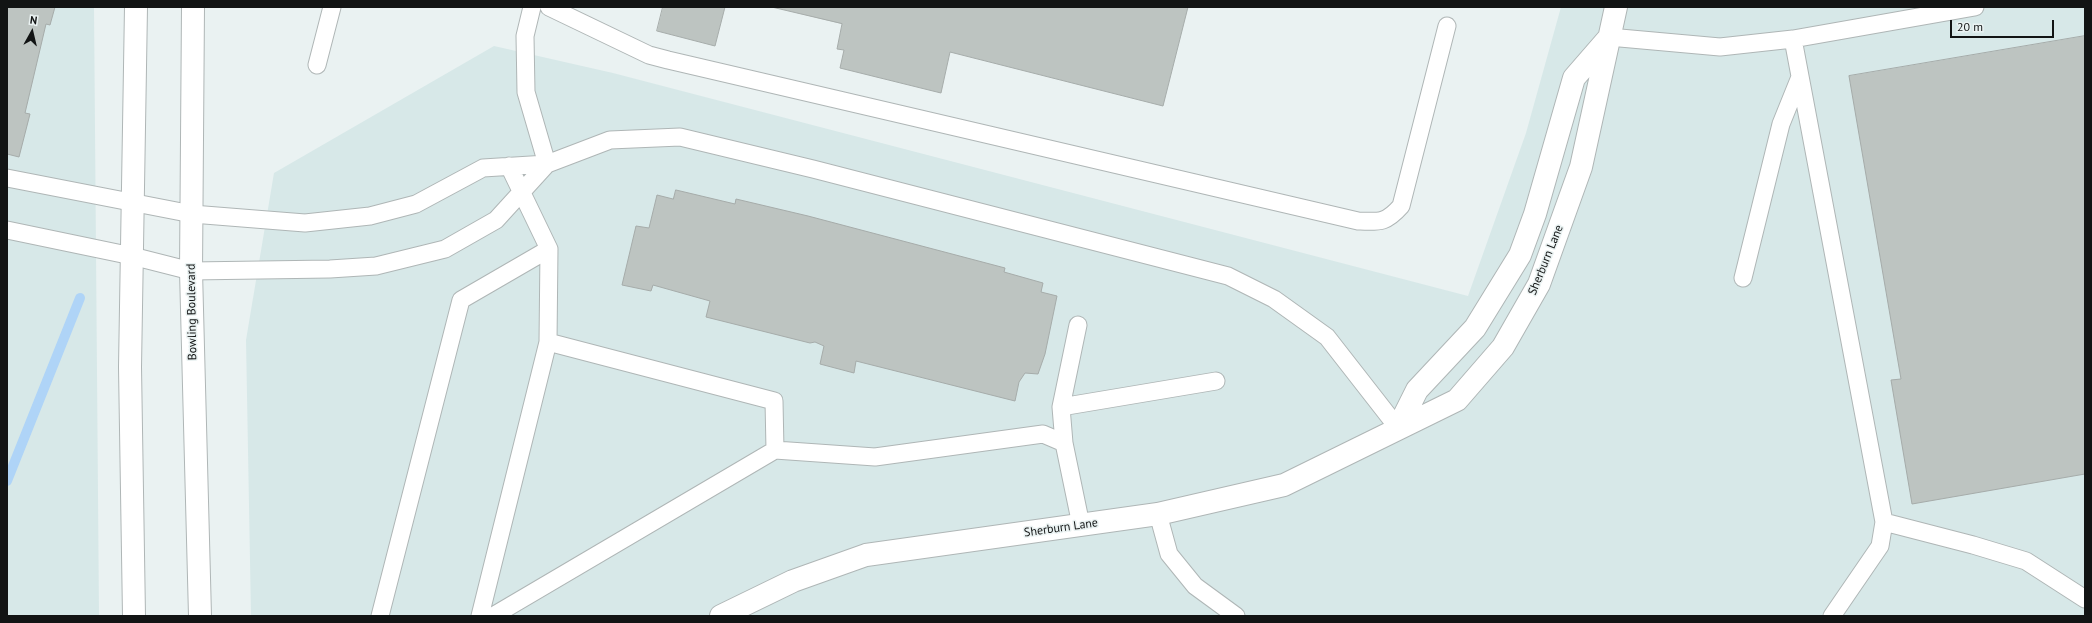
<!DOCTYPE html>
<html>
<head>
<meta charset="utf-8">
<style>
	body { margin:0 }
	#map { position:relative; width:2092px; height:623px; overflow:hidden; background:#eaf2f2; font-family:"PT Sans",sans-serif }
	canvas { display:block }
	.frame { position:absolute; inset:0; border:8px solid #121414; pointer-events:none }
	.north { position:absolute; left:12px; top:12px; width:40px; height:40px; -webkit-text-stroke:3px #eaf2f2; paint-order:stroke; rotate:8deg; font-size:11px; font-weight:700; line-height:16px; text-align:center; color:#121414 }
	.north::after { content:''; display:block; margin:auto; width:14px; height:18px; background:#121414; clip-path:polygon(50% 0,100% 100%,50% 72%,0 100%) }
	.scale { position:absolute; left:1950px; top:20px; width:104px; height:18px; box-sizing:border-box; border:2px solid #121414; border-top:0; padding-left:5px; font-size:12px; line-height:14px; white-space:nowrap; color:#121414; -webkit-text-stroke:3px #eaf2f2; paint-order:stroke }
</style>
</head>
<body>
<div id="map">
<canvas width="2092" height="623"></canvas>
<div class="frame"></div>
<div class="north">N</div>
<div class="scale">20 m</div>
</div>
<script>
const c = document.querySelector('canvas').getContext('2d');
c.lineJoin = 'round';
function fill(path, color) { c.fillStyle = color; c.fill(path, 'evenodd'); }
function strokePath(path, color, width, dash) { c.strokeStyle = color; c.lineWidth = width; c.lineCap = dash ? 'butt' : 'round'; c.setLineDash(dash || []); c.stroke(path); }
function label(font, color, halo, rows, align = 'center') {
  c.font = font + ' "PT Sans",sans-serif'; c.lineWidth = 3; c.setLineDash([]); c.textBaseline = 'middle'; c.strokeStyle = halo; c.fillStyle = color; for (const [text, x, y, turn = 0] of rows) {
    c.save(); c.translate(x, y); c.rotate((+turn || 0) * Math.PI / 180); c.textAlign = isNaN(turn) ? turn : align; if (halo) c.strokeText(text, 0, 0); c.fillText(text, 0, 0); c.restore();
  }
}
fill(new Path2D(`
	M7 7H94L99 616H7Z
	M1561 7H2085V616H251L246 340 274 173 494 46 613 73 1468 296 1526 133Z`), '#d7e8e8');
strokePath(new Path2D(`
	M7 481 80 298`), '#afd4f7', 10);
const building = new Path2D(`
	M7 7H55L50 25 46 24 25 113 30 114 19 157 7 154Z
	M663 7H725L715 46 657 31Z
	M772 7H1188L1163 106 950 52 941 93 840 68 844 50 837 49 842 24Z
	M2085 36V474L1912 504 1891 380 1901 379 1849 76Z
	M676 190 735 204 736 199 808 216 1005 268 1004 272 1043 283 1041 292 1057 296 1045 354 1038 374 1025 373 1019 382 1015 401 856 361 854 373 820 364 824 346 815 342 810 343 706 317 710 301 653 285 651 291 622 285 636 226 649 228 657 195 673 199Z`);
fill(building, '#bdc4c1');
strokePath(building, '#a6acaa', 1);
const lane = new Path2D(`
	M532 7 525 36 526 92 547 164
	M549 7 649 55 668 60 1358 221C1380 222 1386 223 1401 206L1447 26
	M1609 37 1720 47 1793 39 1975 7
	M1793 39 1884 522 1880 546 1832 616
	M317 65 332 7
	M509 166 549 249
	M7 178 192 214 305 223 370 216 416 204 483 168 547 164 610 140 680 137 813 169 1228 276 1274 299 1327 337 1398 428
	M7 230 132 256 191 271 330 269 376 266 445 249 496 220 547 164
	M1743 278 1781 124 1800 77
	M1061 407 1078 325
	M1064 443 1061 407 1216 381
	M775 450 875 457 1043 434 1064 443 1081 525
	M1158 514 1169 554 1195 586 1236 616
	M1884 522 1973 545 2026 561 2085 599
	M380 616 461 300 549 249 548 342 774 401 775 450 493 616
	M480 616 548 342`);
const street = new Path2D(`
	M1398 428 1417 390 1475 328 1520 255 1535 214 1574 78 1607 40
	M721 616 793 581 866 555 1158 514 1284 485 1457 400 1503 347 1539 284 1581 167 1616 7`);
const secondary = new Path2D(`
	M193 7 191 271 200 616
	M134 616 130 367 136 7`);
strokePath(lane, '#afb6b6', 19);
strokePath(street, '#afb6b6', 24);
strokePath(secondary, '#afb6b6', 24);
strokePath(lane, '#fff', 17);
strokePath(street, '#fff', 22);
strokePath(secondary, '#fff', 22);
label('12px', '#121414', '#eaf2f2', [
	["Sherburn Lane",1546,260,-68],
	["Bowling Boulevard",192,312,-91],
	["Sherburn Lane",1061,528,-8]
]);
</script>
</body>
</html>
